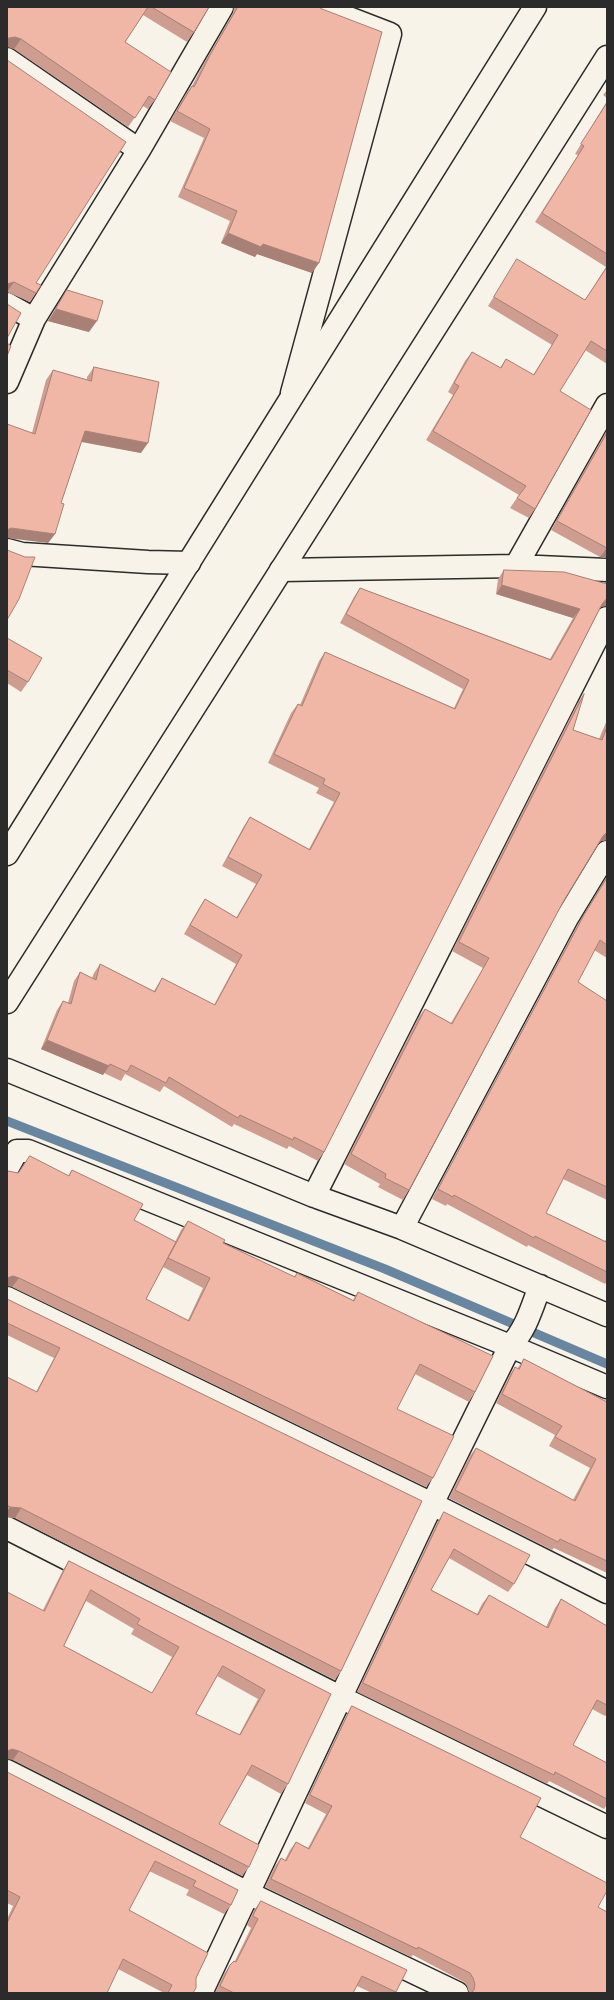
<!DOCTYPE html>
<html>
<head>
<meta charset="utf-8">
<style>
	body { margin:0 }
	#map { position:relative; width:614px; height:2000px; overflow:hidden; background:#f7f3e8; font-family:Sriracha,sans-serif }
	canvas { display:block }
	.frame { position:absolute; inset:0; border:8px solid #2b2b2b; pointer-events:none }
</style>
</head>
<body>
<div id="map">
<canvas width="614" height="2000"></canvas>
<div class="frame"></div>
</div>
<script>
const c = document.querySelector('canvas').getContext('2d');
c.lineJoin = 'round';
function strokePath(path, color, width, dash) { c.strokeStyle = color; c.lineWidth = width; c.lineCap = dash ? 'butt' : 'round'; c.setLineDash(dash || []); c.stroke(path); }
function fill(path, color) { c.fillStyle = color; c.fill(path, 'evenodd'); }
strokePath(new Path2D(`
	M7 1121 385 1269 607 1364`), '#68869f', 9);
const minor = new Path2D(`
	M7 59 139 150
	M7 304 34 319
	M7 382 34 319 139 150 222 7
	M292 393 390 34 320 7
	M7 550 22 554 148 562 189 563
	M516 566 607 405
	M281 570 516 566 607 570
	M7 1070 314 1196 402 1228 607 1315
	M7 1169 17 1151H28L510 1346 607 1387
	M314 1196 607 618
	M402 1228 567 918 607 852
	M7 1298 432 1504 607 1592
	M7 1528 340 1697 607 1827
	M7 1771 248 1893 457 1993
	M201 1993 432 1504 510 1346C526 1330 532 1307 540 1286`);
const tertiary = new Path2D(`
	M7 854 535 7
	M7 1002 607 57`);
strokePath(minor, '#2b2b2b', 25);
strokePath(tertiary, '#2b2b2b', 25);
strokePath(minor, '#f7f3e8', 22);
strokePath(tertiary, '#f7f3e8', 22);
fill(new Path2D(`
	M7 7H209L194 32 187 42 143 15 125 42 155 100 148 109 143 106 128 127 14 49 8 47Z
	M234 7H319L312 273 257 254 255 257 221 243 230 221 178 197 204 138 170 121 185 95 192 86 203 65 233 13Z
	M7 60 36 283V293L30 302 7 292Z
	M607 90V98L603 95Z
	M607 101V364L585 350 560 391 535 509 529 518 510 508 519 495 426 440 453 395 448 392 465 361 472 352 500 368 506 359 533 375 552 345 488 306 511 269 517 259 585 300 606 267 535 222 578 155 575 154Z
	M67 290 89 332 48 321Z
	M94 367 141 453 81 442 61 503 55 534 48 543 32 433 46 380 53 370 87 380V377Z
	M607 430V558L600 557 551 530Z
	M504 570 601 607 324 1152 318 1161 289 1146 287 1149 234 1124 232 1127 164 1086 160 1092 125 1074 121 1081 104 1073 103 1075 41 1049 57 1010 63 1001 68 1003 74 981 80 972 92 978 94 973 100 964 154 991 162 978 214 1005 236 964 184 934 199 908 205 899 236 918 256 884 222 866 244 826 250 817 309 849 334 802 316 793 319 788 268 763 291 713 298 704 300 705 319 661 325 652 454 708 463 689 340 623 354 597 360 588 550 659 573 618 496 594 498 579Z
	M7 638 28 682 21 692 7 683Z
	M584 694 573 730 599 739 607 720V840L601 841 598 843 563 902 409 1190 403 1200 378 1187 380 1184 344 1164 418 1018 425 1009 451 1023 483 968 452 951 577 704Z
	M607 876V958L594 950 578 982 607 1001V1200L563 1179 546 1213 605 1241 607 1238V1281L605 1284 528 1245 527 1247 447 1204 446 1206 432 1199 578 924Z
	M72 1170 134 1220 175 1242 181 1230 188 1221 223 1243 294 1277 297 1273 353 1300 358 1292 475 1392 469 1402 415 1374 397 1409 433 1478 426 1487 12 1287 8 1171 18 1173 68 1176ZM163 1267 203 1288 188 1320 146 1299Z
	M7 1299 422 1501 341 1671 335 1680 15 1518 7 1517V1377L36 1392 54 1358 7 1335Z
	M524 1359 607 1402V1573L554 1548 552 1550 449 1498 469 1457 476 1448 573 1500 590 1468 549 1446 555 1435 496 1403 509 1376 515 1367 517 1369Z
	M444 1512 514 1584 508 1592 449 1558 431 1590 477 1614 482 1604 489 1595 546 1627 555 1608 561 1599 607 1626V1714L605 1716 592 1709 573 1745 607 1763V1806H606L604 1809 549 1781 547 1784 357 1692 438 1521Z
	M69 1561 331 1694 288 1784 281 1794 247 1775 219 1824 249 1867 242 1876 13 1760 43 1610 63 1570ZM86 1601 134 1629 131 1634 172 1657 152 1693 64 1646ZM217 1676 258 1699 239 1735 196 1714Z
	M352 1706 520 1837 598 1907 607 1993H469L467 1986 464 1982 413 1955 411 1957 265 1887 275 1866 281 1858 285 1860 290 1850 296 1842 308 1848 326 1814 305 1803 347 1714Z
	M7 1772 238 1890 231 1905 224 1914 186 1895 189 1890 149 1871 129 1910 196 1978 193 1993H164L118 1969 7 1993V1919L13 1906 7 1903Z
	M261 1901 407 1970 395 1993H372L357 1986 353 1993H215L224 1974 230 1965 235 1961 251 1928 247 1925 254 1910Z`), '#ce9d90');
fill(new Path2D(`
	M15 37 21 39 14 49 8 47H7V39L9 38Z
	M228 233 263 244 319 263 312 273 257 254 255 257 221 243Z
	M14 282 7 292V284Z
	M56 309 97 321 89 332 48 321Z
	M85 431 148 443 141 453 78 441Z
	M11 528 55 534 48 543 7 538V530Z
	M607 548V558L600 557Z
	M502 585 580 609 573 618 496 594Z
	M607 598V606L601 607 596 612 602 604Z
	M607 832V840L601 841 597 845 603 836Z
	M47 1040 109 1066 103 1075 41 1049Z
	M13 1276 19 1278 12 1287 7 1286V1278Z
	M10 1507 21 1508 15 1518 7 1517V1512Z
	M12 1749 19 1751 13 1760 7 1759V1751Z`), '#a88075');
const building = new Path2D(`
	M7 7H148L125 42 171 72 155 100 149 96 135 118 21 39 15 37 9 38 7 39Z
	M152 7H209L194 32Z
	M238 7H319L322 9 382 32 319 263 263 244 261 247 228 233 237 211 184 188 210 129 177 111 192 86 194 87 210 55Z
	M7 60 126 142 36 283 41 285 36 293 14 282 7 284Z
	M607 103V254L542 213 584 146 581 144Z
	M517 259 585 300 607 267V351L591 341 560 391 591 410 535 509 517 498 526 486 433 431 459 386 454 383 472 352 501 368 506 359 534 375 558 335 494 297Z
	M67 290 103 301 97 321 56 309Z
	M7 304 21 313 7 338Z
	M7 343 11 346 7 356Z
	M94 367 159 382 148 443 85 431 61 503 64 504 55 534 11 528 7 530V424L35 434 53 370 91 381Z
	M607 433V548L557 521Z
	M7 550 25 557H35L19 599 7 620Z
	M504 570 564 572 607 584V598L602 604 324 1152 294 1137 293 1140 240 1115 238 1118 169 1077 166 1083 131 1065 127 1072 110 1064 109 1066 47 1040 63 1001 71 1004 80 972 96 980 100 964 155 992 162 978 215 1005 242 955 190 925 205 899 237 918 262 875 228 857 250 817 310 850 340 793 323 784 325 779 274 754 298 704 302 706 325 652 455 709 469 680 346 614 360 588 551 660 580 609 502 585Z
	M7 638 42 658 28 682 7 670Z
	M584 694 573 730 602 740 607 727V832L603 836 563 902 409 1190 385 1178 386 1174 351 1154 425 1009 452 1024 489 958 459 942Z
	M607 878V945L600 940 578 982 607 1001V1187L568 1169 546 1213 606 1242 607 1239V1272L535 1236 534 1238 454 1195 453 1197 438 1189 584 915Z
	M30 1156 69 1176 72 1170 143 1204 134 1220 176 1242 146 1299 189 1321 210 1278 168 1258 188 1221 225 1240 223 1243 295 1277 297 1273 354 1301 358 1292 493 1356 475 1392 420 1364 397 1409 454 1436 433 1478 19 1278 13 1276 7 1278V1170L8 1171 18 1173Z
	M7 1299 422 1501 341 1671 21 1508 10 1507 7 1505V1377L37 1392 60 1348 7 1323Z
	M524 1359 607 1402V1561L560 1539 558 1542 455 1490 476 1448 575 1501 596 1459 555 1437 562 1426 502 1394 515 1367 519 1369Z
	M444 1512 530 1555 514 1584 454 1549 431 1590 478 1615 489 1595 548 1628 561 1599 607 1626V1705L597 1700 573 1745 607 1763V1799L555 1772 554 1775 363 1683Z
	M69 1561 331 1694 288 1784 252 1765 219 1824 259 1845 249 1867 19 1751 12 1749 7 1751V1592L44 1611ZM91 1590 140 1619 137 1624 179 1647 152 1693 64 1646ZM223 1666 265 1690 240 1735 196 1714Z
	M352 1706 541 1798 520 1837 607 1883V1891L598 1907 607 1912V1993H471L474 1990 475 1984 473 1978 470 1973 418 1947 417 1949 271 1879 281 1858 286 1861 296 1842 309 1849 332 1806 310 1795Z
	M7 1772 238 1890 231 1905 193 1886 196 1881 155 1861 129 1910 208 1953 196 1978V1988L193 1993H168L172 1985 123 1959 107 1993H7V1923L20 1897 7 1890Z
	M261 1901 407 1970 396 1992 362 1976 353 1993H234L220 1986 230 1965 234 1961 236 1962 258 1919 253 1916Z`);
fill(building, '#f0b7a7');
strokePath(building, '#a88075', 1);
</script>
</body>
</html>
